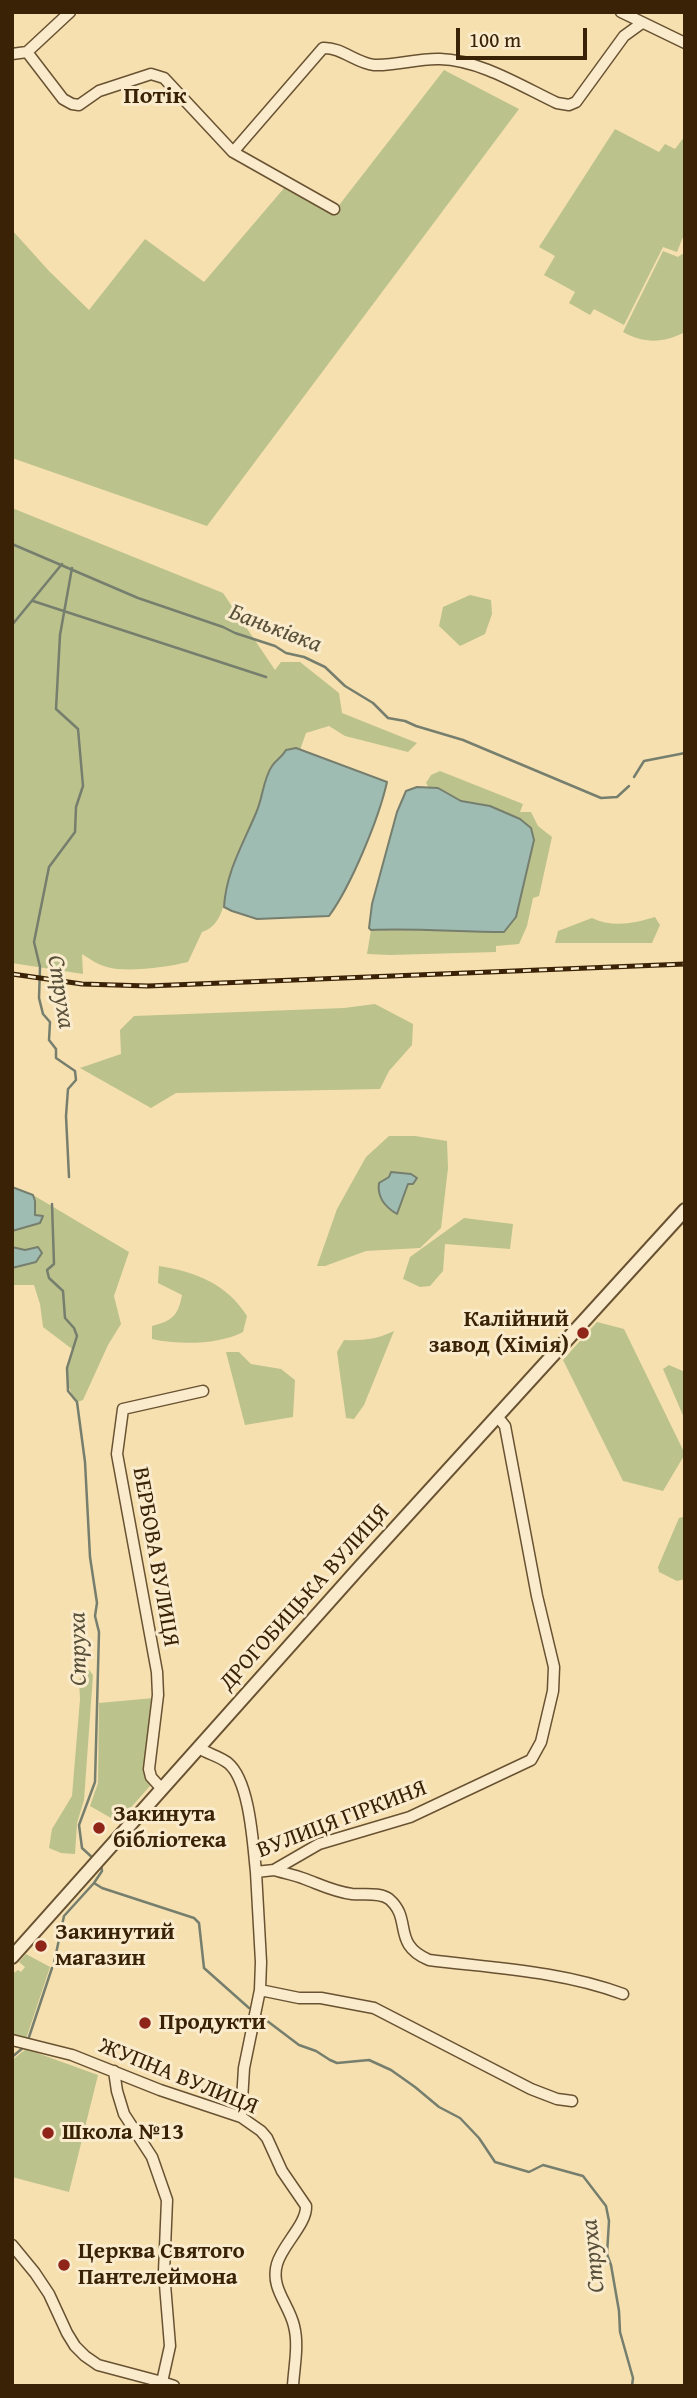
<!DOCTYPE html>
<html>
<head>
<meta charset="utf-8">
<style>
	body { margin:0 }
	#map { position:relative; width:697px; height:2398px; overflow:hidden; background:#f6e0b0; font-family:"Gentium Book Plus",serif }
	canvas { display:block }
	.frame { position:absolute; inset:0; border:14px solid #3a2207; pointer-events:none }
	.scale { position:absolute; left:456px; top:28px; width:131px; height:32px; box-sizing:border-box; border:4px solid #3a2207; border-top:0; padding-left:9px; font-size:21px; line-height:24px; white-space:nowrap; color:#3a2207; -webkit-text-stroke:5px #f9ebcc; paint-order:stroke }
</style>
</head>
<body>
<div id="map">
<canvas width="697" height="2398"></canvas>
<div class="frame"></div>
<div class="scale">100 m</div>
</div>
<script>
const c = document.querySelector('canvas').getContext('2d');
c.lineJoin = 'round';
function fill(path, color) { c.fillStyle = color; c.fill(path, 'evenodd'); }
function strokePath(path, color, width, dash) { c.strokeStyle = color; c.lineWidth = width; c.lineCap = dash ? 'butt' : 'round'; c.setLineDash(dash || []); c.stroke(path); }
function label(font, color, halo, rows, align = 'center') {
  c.font = font + ' "Gentium Book Plus",serif'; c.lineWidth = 6; c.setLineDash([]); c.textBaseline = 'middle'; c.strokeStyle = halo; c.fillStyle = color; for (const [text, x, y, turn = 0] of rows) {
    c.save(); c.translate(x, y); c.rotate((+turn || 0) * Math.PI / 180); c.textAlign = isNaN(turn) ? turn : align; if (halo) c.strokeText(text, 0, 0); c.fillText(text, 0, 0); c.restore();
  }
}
fill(new Path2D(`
	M444 70 519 109 207 526 12 458V230L49 271 89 310 145 239 204 282 285 187 333 213Z
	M615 129 659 152 665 144 675 149 685 136V232L677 252 663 247 624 325 594 309 590 315 569 303 575 292 544 275 555 256 539 247Z
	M663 251 678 257 682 254 685 255V332C664 343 644 344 623 332Z
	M12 508 223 593 275 670 281 662H300L339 693 342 713 417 743 408 752 345 736 329 726 306 733 300 750 295 748 286 750C281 759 276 759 272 765 263 778 263 798 257 812 249 832 237 851 231 872 224 892 227 924 202 932L188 962C167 967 128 973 107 967 98 965 90 959 82 954L83 974 12 963Z
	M470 595 491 600 492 614 485 634 460 646 439 626 443 607Z
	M440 771 523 804 520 812H531L538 826 552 837 539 896 533 898 527 926 519 944 496 946V952L390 955 367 954 371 930C415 928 459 932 504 932L503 813C488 805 475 806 460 800 448 796 442 788 429 788L426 783 431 775Z
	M655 917 660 925 652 943H555L558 931 592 918C613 928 635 923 655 917Z
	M375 1004 413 1024 412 1045 389 1071 380 1089 176 1093 151 1108 80 1068 121 1054 120 1030 134 1016 344 1008Z
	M389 1136H415L447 1141 448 1168 441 1228 420 1248 366 1251 325 1266H317L337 1209 366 1157Z
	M33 1195 129 1252 114 1296 121 1324 108 1345 83 1400 77 1402C64 1385 66 1369 72 1349L43 1327 40 1304 34 1285H12V1268L21 1265 25 1250 12 1247V1231L40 1223 42 1216 35 1215V1201Z
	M464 1218 513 1224 510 1249 445 1244 443 1271 430 1286 420 1287 403 1279 410 1257Z
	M159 1266C196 1272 227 1284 247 1316L243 1332C218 1345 179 1345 152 1339V1326C172 1321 178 1316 182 1295L158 1283Z
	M597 1322 624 1329 685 1454 663 1491 623 1481 563 1360Z
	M394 1331 364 1405 354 1419 346 1418 337 1352 344 1340C362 1341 378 1339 394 1331Z
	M226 1352H239L251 1364 281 1369 295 1380 293 1417 245 1425Z
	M669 1365 685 1372V1420L663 1369Z
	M683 1517H685V1579L677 1581 659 1572 658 1567 679 1518Z
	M89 1670 93 1675 84 1800 77 1823 75 1854 61 1853 49 1848 52 1829 72 1796 80 1699 79 1680 83 1673Z
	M154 1698 145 1768 150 1786 118 1822 90 1806 98 1783 99 1703Z
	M26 1954 50 1967 26 2039 12 2036V1974L18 1970 21 1972 25 1967 19 1962Z
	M26 2049 98 2075 69 2192 12 2177V2060Z`), '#bbc28c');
const water = new Path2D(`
	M296 748 387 782C379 818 351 886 329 916L257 919 232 911 224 907C226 872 243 844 256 813 263 798 263 779 272 766 276 759 281 759 286 750Z
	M417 787 438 788 461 801 490 806 520 819 531 828 534 840 516 917 504 932C459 932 416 928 371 930L369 928 372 904 397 812 406 791Z
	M391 1172 411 1174 417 1178 413 1184H408L397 1214C385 1207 377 1197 379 1183L389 1177Z
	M12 1187 33 1195 35 1201V1215L43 1216 40 1223 12 1231Z
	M12 1247 25 1250 38 1247 42 1253 36 1262 12 1268Z`);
fill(water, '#9ebcb2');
strokePath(water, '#767e6e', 2);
strokePath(new Path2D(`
	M12 544 138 598 223 627 235 633 275 646 286 653 304 657 325 667 345 686 373 703 388 718 405 721 416 726 463 740 601 798 617 797 629 786
	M33 601 266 677
	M12 625 62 564
	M634 777 644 761 685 753
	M69 1177 66 1116 68 1089 76 1080 75 1071 56 1058V1049L49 1040 50 1022 43 1014 39 998 40 967 34 942 49 867 75 832 76 807 83 786 78 729 56 709 60 635 72 568
	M52 1204 54 1264 47 1270 49 1278 63 1291 65 1318 74 1328 77 1336 67 1368 68 1391 77 1402 85 1462 90 1557 97 1603 95 1616 99 1632 95 1782 79 1825 82 1848 95 1860
	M101 1864 102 1871 94 1883 102 1888 194 1918 199 1923 204 1968 249 2008
	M54 1963 64 1916 94 1883
	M258 2014 299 2045 316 2051 330 2060 337 2063 369 2060 391 2070 415 2087 439 2107 460 2118 479 2138 495 2162 529 2172 543 2165 583 2176 606 2206 609 2221 607 2254 611 2265 619 2311 620 2332 633 2378 632 2386
	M28 2040 52 1968
	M12 2057 24 2047`), '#767e6e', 2.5);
const minor = new Path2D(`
	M621 12 685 43
	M27 52 63 99 72 104 79 105 99 91 151 74 164 78 233 152 334 209
	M12 54 27 52 70 12
	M233 152 323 48C341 47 356 63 374 65 396 66 418 58 440 59 480 60 521 86 557 103L569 105 576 102 624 36 642 23
	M199 1748C208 1754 219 1756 228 1763 250 1781 253 1845 256 1872
	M161 1788 151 1777 149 1769 158 1695 157 1672 117 1454 123 1409 203 1391
	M274 1870C284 1873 295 1875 305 1879 321 1885 335 1892 352 1894 364 1895 380 1892 389 1899 413 1919 391 1944 429 1960 493 1968 562 1971 623 1994
	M260 1990 299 1998H321L374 2008 531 2089 557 2099 572 2101
	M12 2040 72 2055 160 2090 241 2117 261 2131 267 2138 282 2171 306 2206C307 2224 282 2245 277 2264 270 2288 289 2304 294 2326 299 2345 294 2367 293 2386
	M114 2071 117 2091 124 2114 152 2157 167 2200 164 2272 170 2346 162 2382 174 2386
	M241 2117 244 2068 260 1990 261 1962 256 1872 274 1870 319 1844 410 1817 531 1760 541 1742 553 1691 554 1667 537 1596 505 1426 497 1416
	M12 2245 35 2273 49 2294 67 2333 75 2346 85 2356 98 2365 162 2382 161 2386`);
const tertiary = new Path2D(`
	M12 1957 359 1568 685 1210`);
strokePath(minor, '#695231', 13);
strokePath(tertiary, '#695231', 16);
strokePath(minor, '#f9ebcc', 10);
strokePath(tertiary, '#f9ebcc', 12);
const rail = new Path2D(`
	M12 974 82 984 148 986 685 964`);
strokePath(rail, '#3a2207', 5);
strokePath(rail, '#f9ebcc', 2.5, [8]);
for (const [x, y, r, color] of [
	[583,1333,7,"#8f2418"],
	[99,1828,7,"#8f2418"],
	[41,1946,7,"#8f2418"],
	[145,2023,7,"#8f2418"],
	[48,2133,7,"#8f2418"],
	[64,2265,7,"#8f2418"]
]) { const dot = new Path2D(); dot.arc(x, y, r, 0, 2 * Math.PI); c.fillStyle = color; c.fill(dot); strokePath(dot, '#f9ebcc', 2.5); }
label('bold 23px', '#3a2207', '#f9ebcc', [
	["Калійний",569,1320,"right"],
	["завод (Хімія)",569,1346,"right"],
	["Закинута",113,1815],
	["бібліотека",113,1841],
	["Закинутий",55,1933],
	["магазин",55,1959],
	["Продукти",159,2023],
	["Школа №13",62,2133],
	["Церква Святого",78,2252],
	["Пантелеймона",78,2278]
], 'left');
label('23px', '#3a2207', '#f9ebcc', [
	["ВЕРБОВА ВУЛИЦЯ",155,1557,80],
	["ДРОГОБИЦЬКА ВУЛИЦЯ",305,1598,-48],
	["ВУЛИЦЯ ГІРКИНЯ",342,1820,-21],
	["ЖУПНА ВУЛИЦЯ",178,2077,22]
]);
label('bold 24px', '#3a2207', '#f9ebcc', [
	["Потік",155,97]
]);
label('italic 24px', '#58503a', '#f9ebcc', [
	["Баньківка",275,629,21],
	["Струха",60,992,81],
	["Струха",79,1649,-91],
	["Струха",594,2256,-96]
]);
</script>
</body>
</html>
